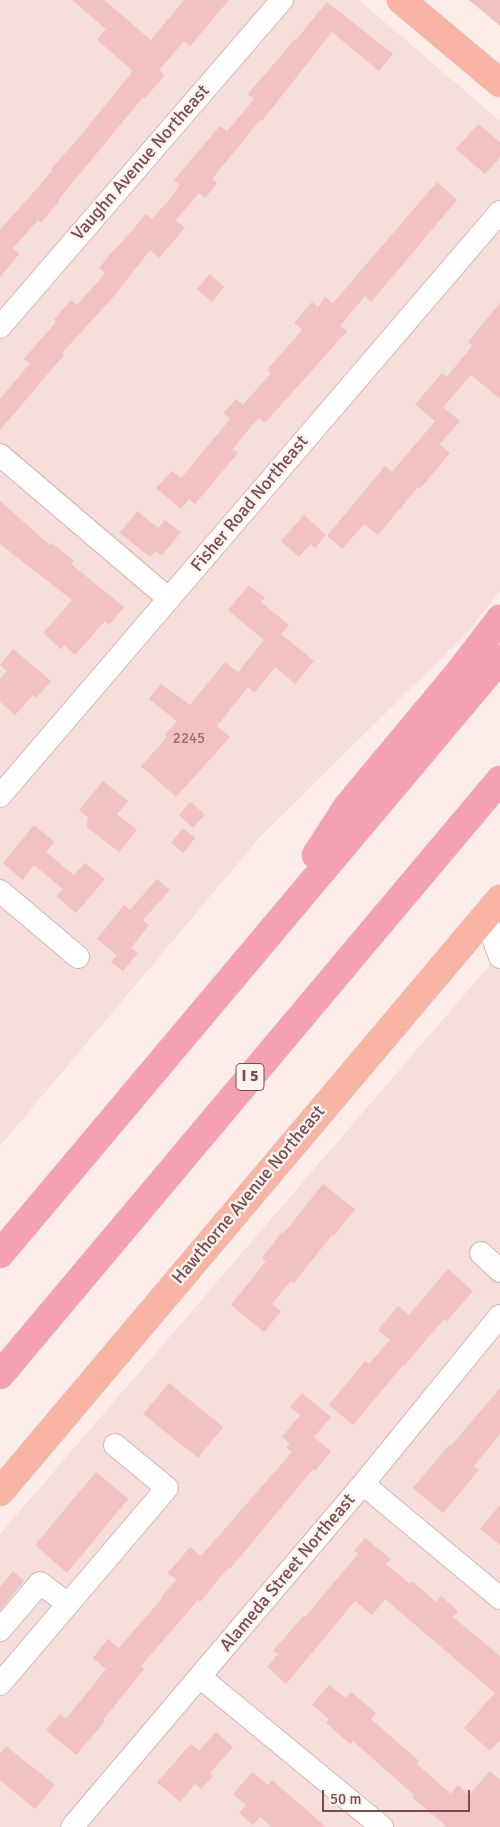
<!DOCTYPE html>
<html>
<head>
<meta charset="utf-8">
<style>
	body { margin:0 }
	#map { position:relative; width:500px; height:1827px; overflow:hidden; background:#fdede9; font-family:Signika,sans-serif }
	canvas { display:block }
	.scale { position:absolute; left:322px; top:1790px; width:148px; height:22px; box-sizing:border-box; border:2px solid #784c4f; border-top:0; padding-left:6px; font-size:15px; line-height:18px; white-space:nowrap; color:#784c4f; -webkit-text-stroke:4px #fff3f0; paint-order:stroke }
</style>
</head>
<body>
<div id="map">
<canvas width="500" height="1827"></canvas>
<div class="scale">50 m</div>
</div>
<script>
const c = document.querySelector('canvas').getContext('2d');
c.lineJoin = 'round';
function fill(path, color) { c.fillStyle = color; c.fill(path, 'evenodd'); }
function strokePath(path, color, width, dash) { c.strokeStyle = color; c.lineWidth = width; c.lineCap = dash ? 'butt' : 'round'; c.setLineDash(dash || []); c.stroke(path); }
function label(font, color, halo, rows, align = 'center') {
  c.font = font + ' Signika,sans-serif'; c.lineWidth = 5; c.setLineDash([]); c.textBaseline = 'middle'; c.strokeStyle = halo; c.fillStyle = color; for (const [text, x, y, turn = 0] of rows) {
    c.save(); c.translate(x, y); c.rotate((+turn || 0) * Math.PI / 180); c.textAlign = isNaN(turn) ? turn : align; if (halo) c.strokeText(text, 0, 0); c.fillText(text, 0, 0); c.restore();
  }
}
fill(new Path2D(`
	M0 0H359L500 121V591L469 631 261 836 0 1146Z
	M500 953V1827H0V1534Z`), '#f6deda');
fill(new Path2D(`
	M72 0H104L151 40 184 0H229L190 46 184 41 159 70 165 75 145 98 143 97 59 199 60 200 41 223 38 220 13 248 19 254 0 277V230L53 170 51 169 82 134 133 71 97 40 106 29Z
	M469 0H500V26Z
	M327 2 393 54 379 71 332 32 262 121 260 120 212 179 217 183 205 198 199 193 176 220 185 228 159 258 150 250 114 296 62 353 64 355 0 430V399L30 363 24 359 56 322 54 320 71 300 77 305 95 285 105 273 99 268 115 248 116 249 146 214 152 219 173 195 180 185 174 180 220 126 227 131 235 122 254 99 248 94 295 39 296 40Z
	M478 124 500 142V157L485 174 456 149Z
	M437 182 457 200 371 302 365 296 340 326 347 331 265 423 259 418 243 436 233 449 238 453 195 504 189 499 181 509 156 488 172 471 181 478 230 419 224 413 236 399 243 405 271 373 267 370 302 330 294 323 312 302 318 307 325 297 333 303Z
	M210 274 224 287 212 302 197 289Z
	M500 303V399L471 375 443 407 460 421 440 444 450 453 420 489 418 487 378 535 364 524 342 549 327 536 385 466 392 472 435 421 415 404 442 373 447 377 472 346 468 342Z
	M0 501 50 545 52 543 74 561 71 564 124 607 109 625 105 621 75 655 64 645 61 649 43 633 72 600 0 544Z
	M137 511 158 528 165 520 181 532 162 555 155 551 150 557 120 533Z
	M304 515 326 535 315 548 311 544 299 557 281 541Z
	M249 585 265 598 261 602 289 625 281 634 314 661 295 684 275 667 254 693 248 687 217 726 230 737 176 797 141 766 167 737 165 735 177 721 149 699 161 684 190 705 225 662 238 672 264 640 228 610Z
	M13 649 51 681 36 698 33 695 15 715 0 702V679L7 671 0 665Z
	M103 781 128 801 117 814 137 830 119 852 87 827V821L89 818 79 810Z
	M190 802 205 814 193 828 179 815Z
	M34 825 54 842 46 852 74 875 85 863 105 879 76 913 56 896 63 889 34 865 23 880 3 863Z
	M183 828 195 838 183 853 171 843Z
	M157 879 170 890 143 920 149 925 131 948 138 953 123 971 111 962 117 955 97 939 124 905 130 910Z
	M323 1184 355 1209 334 1236 332 1235 294 1283 291 1281 272 1304 281 1311 264 1332 231 1305 266 1261 262 1258 282 1232 284 1233Z
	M448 1269 473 1291 447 1321 444 1319 404 1366 403 1365 353 1425 329 1405 365 1361 369 1364 390 1340 378 1330 398 1306 409 1315Z
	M169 1383 223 1427 198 1458 143 1414Z
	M500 1388V1434L474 1466 479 1470 443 1513 413 1488 449 1445 451 1446Z
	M302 1393 331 1417 314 1437 331 1451 315 1471 313 1469 230 1569 228 1568 200 1602 198 1600 141 1666 144 1669 103 1720 105 1721 76 1755 46 1730 60 1714 66 1719 106 1669 93 1658 108 1639 119 1648 163 1597 162 1596 176 1580 168 1573 190 1547 201 1556 292 1452 286 1447 290 1443 282 1437 300 1415 290 1407Z
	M96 1472 128 1499 67 1573 35 1545Z
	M500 1505V1545L480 1529Z
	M365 1538 391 1559 386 1564 410 1584 412 1581 436 1602 441 1596 458 1611 453 1617 500 1656V1740L490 1751 464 1728 495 1693 385 1599 372 1615 355 1601 286 1684 267 1667 278 1654 273 1651 303 1616 305 1617 358 1554 354 1551Z
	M13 1571 24 1581 0 1610V1587Z
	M329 1685 346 1698 351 1692 376 1713 371 1719 419 1761 417 1764 451 1794 458 1785 469 1795 490 1771 500 1780V1827H447L412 1797 414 1795 353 1741 350 1744 326 1723 329 1719 312 1705Z
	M216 1732 233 1747 210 1773 213 1776 201 1789 195 1784 180 1802 157 1782 191 1744 199 1751Z
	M6 1746 55 1785 35 1809 0 1780V1754Z
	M252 1772 268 1785 272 1780 326 1827H272L260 1817 253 1825 239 1813 246 1805 233 1794Z`), '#f2c1c2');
const minor = new Path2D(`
	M0 327 282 0
	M0 455 169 599
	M0 796 500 212
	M0 891 78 957
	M485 916 500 957
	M481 1253 500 1271
	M363 1484 500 1598
	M0 1630 40 1583 68 1604
	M200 1677 382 1827
	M0 1684 167 1488 115 1445
	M72 1827 363 1484 500 1316`);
const major = new Path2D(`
	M401 0 500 83
	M0 1492 500 899`);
const highway = new Path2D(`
	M316 855 347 807 457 675 500 619
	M0 1254 500 659
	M0 1375 500 780`);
strokePath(minor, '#d4b5b4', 24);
strokePath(major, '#d6c9ca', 29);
strokePath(highway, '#d6c9ca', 29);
strokePath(minor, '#fff', 22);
strokePath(major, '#fab4a3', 28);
strokePath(highway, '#f6a1af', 28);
label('15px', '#96696c', null, [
	["2245",189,739]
]);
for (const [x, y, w] of [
	[250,1077,28]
]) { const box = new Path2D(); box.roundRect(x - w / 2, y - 13.5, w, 27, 4); c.fillStyle = '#fff3f0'; c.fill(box); strokePath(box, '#784c4f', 1); }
label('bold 16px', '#784c4f', null, [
	["I 5",250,1077]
]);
label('18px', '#784c4f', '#fff3f0', [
	["Vaughn Avenue Northeast",141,163,-49],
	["Fisher Road Northeast",250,504,-50],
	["Hawthorne Avenue Northeast",249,1195,-50],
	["Alameda Street Northeast",288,1573,-50]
]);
</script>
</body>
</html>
